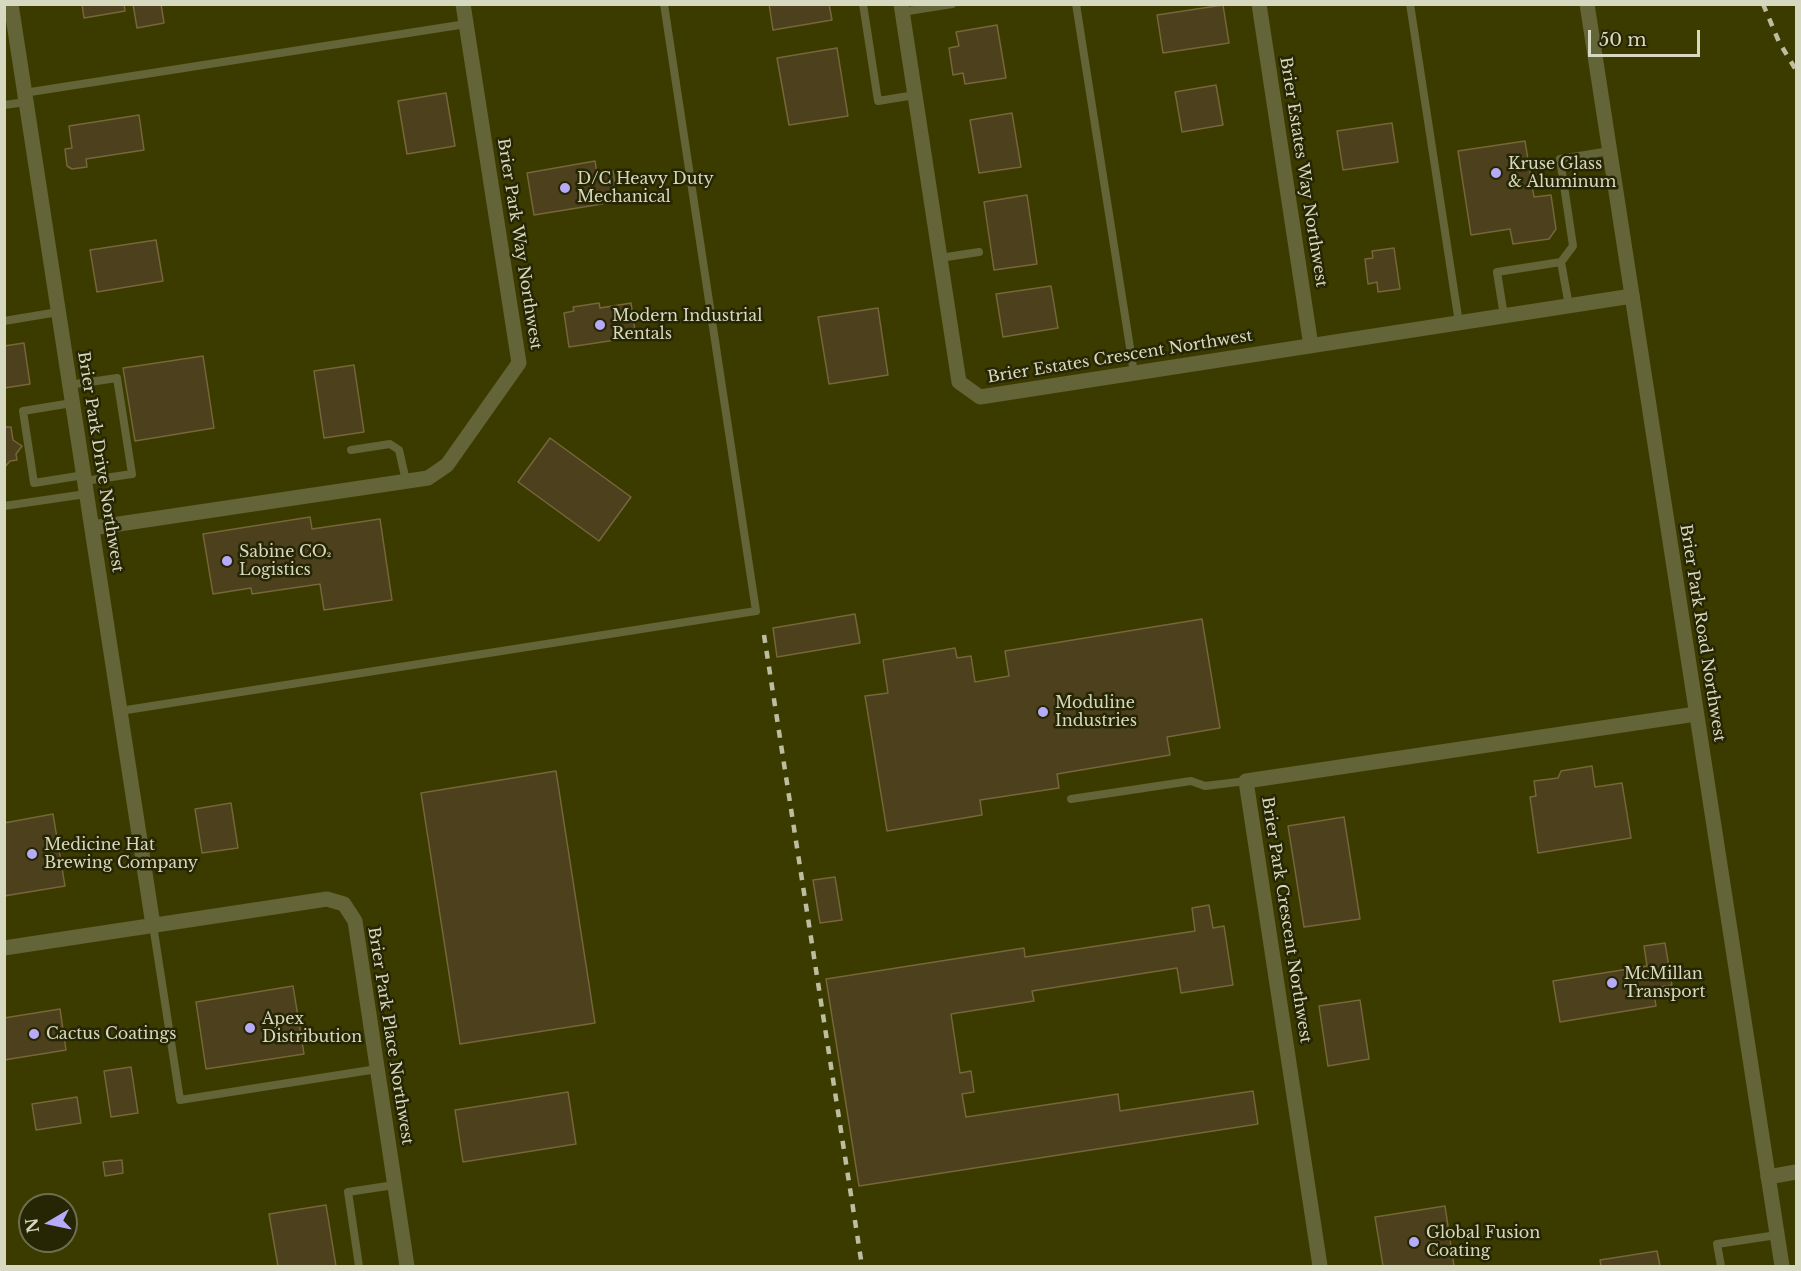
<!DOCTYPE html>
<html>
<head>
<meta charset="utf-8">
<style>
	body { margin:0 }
	#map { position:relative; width:1801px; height:1271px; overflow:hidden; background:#303100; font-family:"Libre Baskerville",serif }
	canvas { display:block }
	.frame { position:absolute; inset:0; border:6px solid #d7d8c0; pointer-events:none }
	.north { position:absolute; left:18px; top:1193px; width:60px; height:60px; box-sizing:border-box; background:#262604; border:2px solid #6d6d4f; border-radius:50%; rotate:261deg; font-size:16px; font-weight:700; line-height:24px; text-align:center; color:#d7d8c0 }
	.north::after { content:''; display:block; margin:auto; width:21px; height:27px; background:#b6abf8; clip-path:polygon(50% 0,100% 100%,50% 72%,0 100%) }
	.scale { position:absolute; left:1588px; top:30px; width:112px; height:27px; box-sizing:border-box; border:3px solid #d7d8c0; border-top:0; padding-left:8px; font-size:18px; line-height:21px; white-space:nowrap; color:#d7d8c0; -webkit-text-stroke:4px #262604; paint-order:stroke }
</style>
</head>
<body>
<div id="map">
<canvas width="1801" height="1271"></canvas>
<div class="frame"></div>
<div class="north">N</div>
<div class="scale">50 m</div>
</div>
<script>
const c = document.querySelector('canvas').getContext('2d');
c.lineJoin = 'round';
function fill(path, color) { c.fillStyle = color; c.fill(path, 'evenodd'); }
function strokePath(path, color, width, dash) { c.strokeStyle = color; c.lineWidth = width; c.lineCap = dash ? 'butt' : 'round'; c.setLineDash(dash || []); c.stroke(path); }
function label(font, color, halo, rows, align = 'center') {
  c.font = font + ' "Libre Baskerville",serif'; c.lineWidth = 5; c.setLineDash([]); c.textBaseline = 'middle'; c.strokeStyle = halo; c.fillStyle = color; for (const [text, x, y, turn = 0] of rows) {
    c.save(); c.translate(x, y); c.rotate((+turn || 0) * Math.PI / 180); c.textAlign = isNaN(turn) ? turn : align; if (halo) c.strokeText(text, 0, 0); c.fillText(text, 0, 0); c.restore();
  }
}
fill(new Path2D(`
	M5 5H1796V1266H5ZM30 1205H66V1241H30Z`), '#3b3b00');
const building = new Path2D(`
	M82 4H124L125 11 84 18Z
	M133 4H161L164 23 137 28Z
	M769 4H829L832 20 773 30Z
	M1223 5 1229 43 1163 53 1157 15Z
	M997 25 1006 78 965 84 963 73 953 75 949 48 959 46 956 32Z
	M837 48 848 116 789 125 777 58Z
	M1216 85 1223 125 1182 132 1175 92Z
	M446 93 455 146 407 154 398 101Z
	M1012 113 1021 167 979 173 970 120Z
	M139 115 144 150 86 159 87 167 72 169 67 166 65 149 72 148 69 126Z
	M1392 123 1398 162 1343 170 1337 131Z
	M1525 141 1534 197 1551 195 1556 229 1549 239 1513 244 1510 229 1471 235 1458 151Z
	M595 161 597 173 613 171 617 199 602 201V204L534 215 527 173Z
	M1027 195 1037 264 994 270 984 202Z
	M156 240 163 281 97 292 90 250Z
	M1394 248 1400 289 1378 292 1377 282 1368 284 1365 259 1373 258 1372 251Z
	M1051 286 1058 328 1003 337 996 294Z
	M599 303 600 308 631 303 636 337 569 347 564 313 574 311 573 307Z
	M878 308 888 375 829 384 818 317Z
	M24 343 30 384 4 388V346Z
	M203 356 214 428 135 441 123 368Z
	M354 365 364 432 324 438 314 371Z
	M4 427H11L13 440 22 446 16 454 17 460 10 461 4 468Z
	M550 438 631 497 599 541 518 482Z
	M310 517 312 529 380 519 392 600 324 610 320 584 252 594 251 588 213 594 203 534Z
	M855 614 860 643 777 657 773 628Z
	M1202 619 1220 728 1167 737 1170 755 1057 774 1059 788 980 800 982 815 887 831 865 696 888 693 883 660 955 648 957 658 971 656 975 682 1009 676 1005 651Z
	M1592 766 1595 787 1622 783 1631 838 1538 853 1530 797 1536 796 1534 781 1558 778 1561 771Z
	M556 771 595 1023 460 1044 421 793Z
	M231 803 238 848 202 853 195 809Z
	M53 814 65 886 4 896V823Z
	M1344 817 1360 919 1304 927 1288 826Z
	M835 877 842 920 820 923 813 880Z
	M1209 905 1213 928 1224 926 1233 985 1181 993 1177 968 1032 991 1034 1001 951 1014 960 1073 971 1071 974 1092 962 1094 966 1117 1118 1094 1120 1111 1253 1091 1258 1124 859 1186 826 979 1024 948 1025 957 1195 931 1192 908Z
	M1665 943 1672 985 1653 988 1656 1006 1560 1022 1553 981 1647 966 1644 946Z
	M293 986 304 1054 206 1069 196 1002Z
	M1360 1000 1369 1059 1328 1066 1319 1006Z
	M60 1009 66 1050 4 1060V1018Z
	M131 1067 138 1113 111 1117 104 1071Z
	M568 1092 576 1144 463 1162 455 1110Z
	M77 1097 81 1123 36 1130 32 1104Z
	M122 1160 123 1173 105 1176 103 1162Z
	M326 1205 336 1266H278L269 1214Z
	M1445 1206 1454 1266H1383L1375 1217Z
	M1657 1251 1660 1266H1601L1600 1260Z`);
fill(building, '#4c401d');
strokePath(building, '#76663a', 1.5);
strokePath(new Path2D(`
	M863 4 878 101 915 95
	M1076 4 1134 373
	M1410 4 1459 323
	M902 12 952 4
	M24 93 466 24
	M4 105 26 102
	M940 258 979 252
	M1561 262 1569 306
	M1504 316 1497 272 1561 262 1573 246 1560 159 1610 151
	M4 321 58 312
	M69 385 117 378 132 474 85 481
	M72 403 23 411 34 483 84 475
	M351 450 390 444 399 450 406 481
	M4 506 86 494
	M120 711 756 611 664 4
	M1071 799 1191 781 1205 786 1246 781
	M153 925 180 1100 377 1069
	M359 1266 348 1192 394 1185
	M1721 1266 1717 1244 1777 1235`), '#636437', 8);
strokePath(new Path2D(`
	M11 4 153 925
	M901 4 959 382 980 397 1632 296
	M1259 4 1311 346
	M92 528 428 478 447 465 519 363 463 4
	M4 948 327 899 344 904 355 921 407 1266
	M1768 1177 1796 1172
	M1320 1266 1246 781 1696 714`), '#636437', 15);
strokePath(new Path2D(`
	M1587 4 1782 1266`), '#636437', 15);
strokePath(new Path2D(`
	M1763 4 1779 42 1796 70
	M764 635 862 1266`), '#bcbda1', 4.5, [8, 8]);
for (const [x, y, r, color] of [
	[1496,173,6,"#b6abf8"],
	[565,188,6,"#b6abf8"],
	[600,325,6,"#b6abf8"],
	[227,561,6,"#b6abf8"],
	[1043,712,6,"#b6abf8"],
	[32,854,6,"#b6abf8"],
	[1612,983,6,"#b6abf8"],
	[250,1028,6,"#b6abf8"],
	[34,1034,6,"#b6abf8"],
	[1414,1242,6,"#b6abf8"]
]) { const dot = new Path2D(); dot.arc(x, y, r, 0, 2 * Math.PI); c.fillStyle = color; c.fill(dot); strokePath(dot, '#262604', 2); }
label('16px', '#d7d8c0', '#262604', [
	["Kruse Glass",1508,164],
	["& Aluminum",1508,182],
	["D/C Heavy Duty",577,179],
	["Mechanical",577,197],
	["Modern Industrial",612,316],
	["Rentals",612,334],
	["Sabine CO₂",239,552],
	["Logistics",239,570],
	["Moduline",1055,703],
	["Industries",1055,721],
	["Medicine Hat",44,845],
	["Brewing Company",44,863],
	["McMillan",1624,974],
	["Transport",1624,992],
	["Apex",262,1019],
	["Distribution",262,1037],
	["Cactus Coatings",46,1034],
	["Global Fusion",1426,1233],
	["Coating",1426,1251]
], 'left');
label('16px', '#d7d8c0', '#262604', [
	["Brier Estates Way Northwest",1303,172,81],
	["Brier Park Way Northwest",519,244,81],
	["Brier Estates Crescent Northwest",1120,357,-9],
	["Brier Park Drive Northwest",100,462,81],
	["Brier Park Road Northwest",1702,633,81],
	["Brier Park Crescent Northwest",1286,920,81],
	["Brier Park Place Northwest",390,1036,81]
]);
</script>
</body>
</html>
